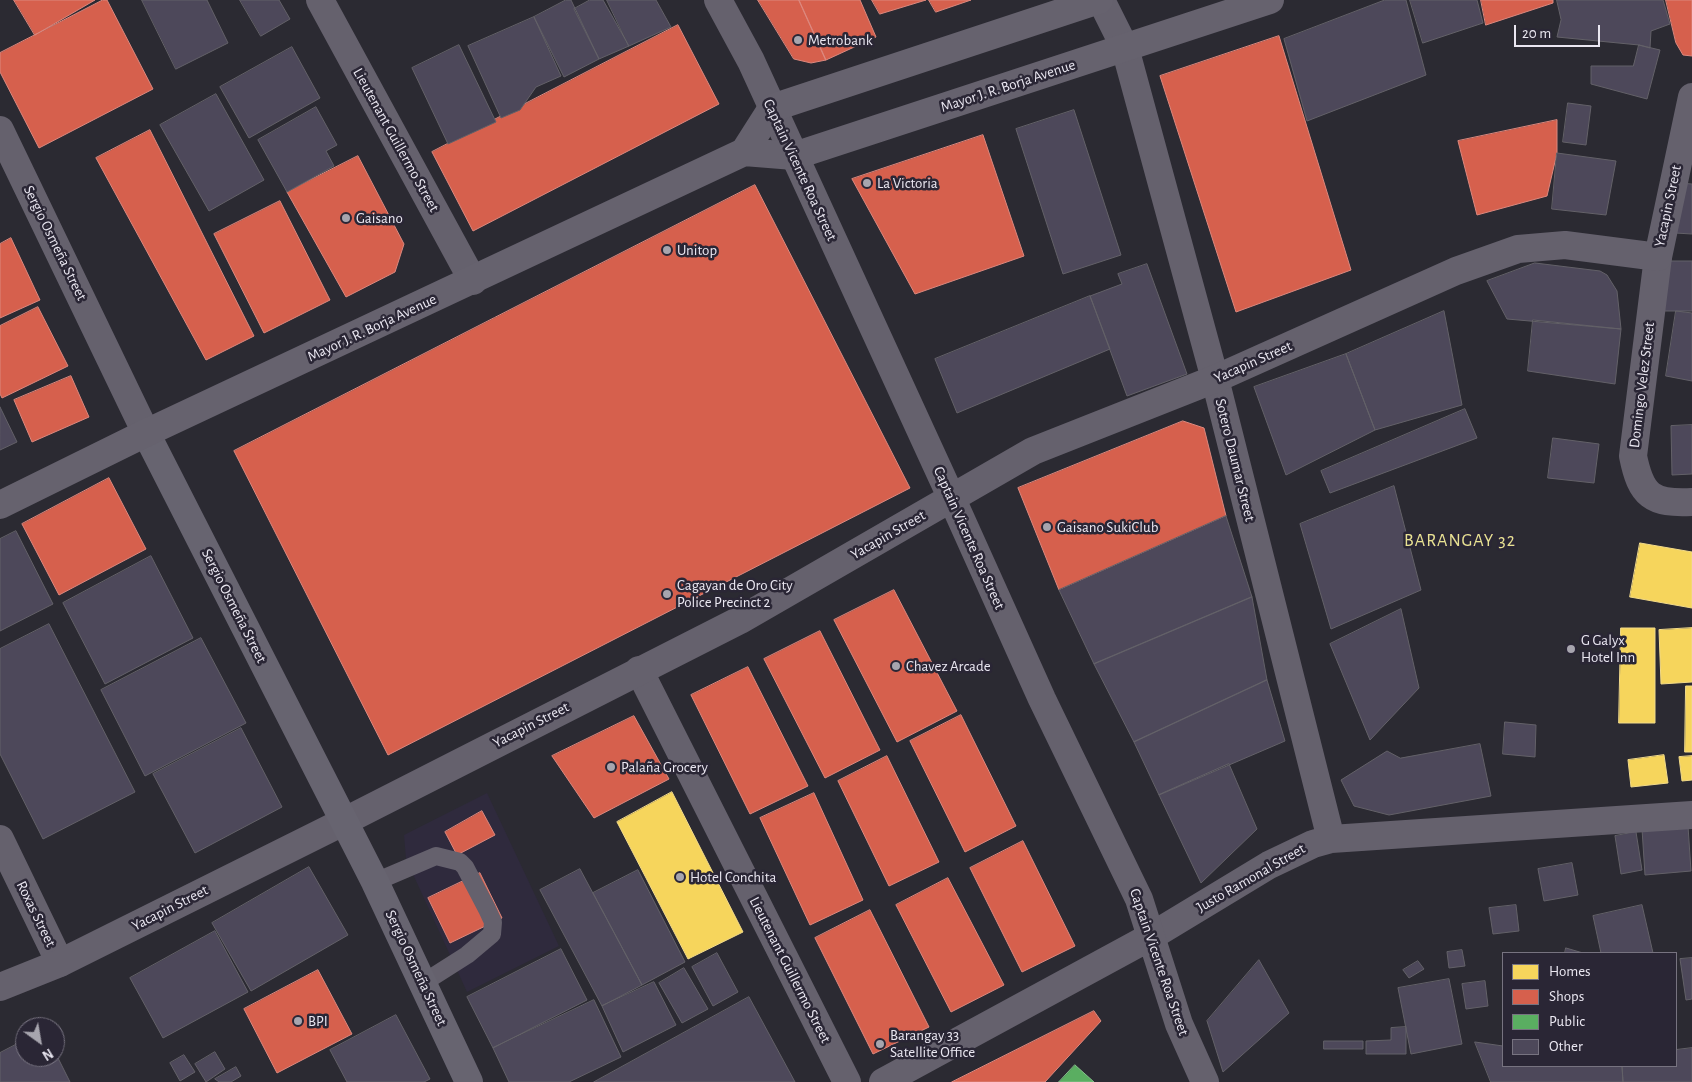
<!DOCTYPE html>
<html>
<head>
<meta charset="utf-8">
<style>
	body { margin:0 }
	#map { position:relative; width:1692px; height:1082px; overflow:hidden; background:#2b2a32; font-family:"Alegreya Sans",sans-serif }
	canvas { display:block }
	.legend { position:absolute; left:1502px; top:952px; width:175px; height:115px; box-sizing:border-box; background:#2a2635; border:1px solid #777380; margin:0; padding:6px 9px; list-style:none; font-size:15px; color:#eae7f1 }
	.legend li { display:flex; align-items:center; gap:10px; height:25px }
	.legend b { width:25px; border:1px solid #777380 }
	.north { position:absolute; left:15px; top:1017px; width:50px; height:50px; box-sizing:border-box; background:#2a2635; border:1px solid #777380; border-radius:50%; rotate:148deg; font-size:14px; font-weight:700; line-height:20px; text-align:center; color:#eae7f1 }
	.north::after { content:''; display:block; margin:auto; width:18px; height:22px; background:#a7a5ae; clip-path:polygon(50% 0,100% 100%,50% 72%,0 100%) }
	.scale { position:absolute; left:1514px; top:25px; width:86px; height:22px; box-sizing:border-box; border:2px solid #eae7f1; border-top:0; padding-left:6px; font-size:15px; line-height:18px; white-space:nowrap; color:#eae7f1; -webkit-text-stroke:4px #2a2635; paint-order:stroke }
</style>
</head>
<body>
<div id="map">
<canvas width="1692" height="1082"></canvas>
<ul class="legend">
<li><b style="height:14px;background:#f6d55c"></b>Homes</li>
<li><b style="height:14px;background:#d6604d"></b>Shops</li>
<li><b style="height:14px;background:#5aae61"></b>Public</li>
<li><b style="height:14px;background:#4d485a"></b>Other</li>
</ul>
<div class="north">N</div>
<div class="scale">20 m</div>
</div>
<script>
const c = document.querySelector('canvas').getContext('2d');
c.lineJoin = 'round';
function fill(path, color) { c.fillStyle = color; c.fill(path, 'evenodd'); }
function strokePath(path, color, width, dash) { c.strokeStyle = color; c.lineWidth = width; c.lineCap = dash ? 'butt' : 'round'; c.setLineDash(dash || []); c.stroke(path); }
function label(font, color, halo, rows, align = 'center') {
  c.font = font + ' "Alegreya Sans",sans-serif'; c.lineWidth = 5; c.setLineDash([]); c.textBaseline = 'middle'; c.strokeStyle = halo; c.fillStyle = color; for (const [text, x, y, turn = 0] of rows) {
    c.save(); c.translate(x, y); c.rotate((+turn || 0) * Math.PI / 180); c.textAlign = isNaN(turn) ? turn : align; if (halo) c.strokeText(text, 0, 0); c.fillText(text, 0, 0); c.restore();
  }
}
fill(new Path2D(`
	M487 793 559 946 467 992 406 859 404 835Z`), '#2f2a3d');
const homes = new Path2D(`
	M1640 543 1692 552V608L1630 597Z
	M1621 628H1655V723H1619Z
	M1692 628V682L1661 684 1659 630Z
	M1686 686H1692V752H1685Z
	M1664 755 1668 783 1631 787 1628 760Z
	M1692 756V780L1682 781 1679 757Z
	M672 792 743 932 688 959 617 822Z`);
fill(homes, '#f6d55c');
strokePath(homes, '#f2da89', 1);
const shops = new Path2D(`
	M14 0H95L35 35Z
	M103 0H107L153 89 39 148 0 72V53Z
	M758 0H799L826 60 811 63 794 59Z
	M799 0H860L876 37 826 60Z
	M872 0H926L880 14Z
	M929 0H971L936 12Z
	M1481 0H1553V3L1486 25Z
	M1666 0H1692V56L1683 55 1676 43Z
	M678 25 719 104 473 231 432 152Z
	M1279 36 1351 270 1236 312 1160 76Z
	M1557 120V153L1547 196 1477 215 1458 141Z
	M150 130 254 336 206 360 96 158Z
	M983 135 1024 256 915 294 852 179Z
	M358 156 404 244 395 272 346 297 287 192Z
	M755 185 910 488 388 755 234 451Z
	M280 201 330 300 264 333 214 234Z
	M11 238 40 300 0 318V244Z
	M38 307 68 366 2 398 0 394V326Z
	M71 376 89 417 32 442 14 400Z
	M1183 421 1204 428 1226 516 1059 590 1018 488Z
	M109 478 146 549 59 595 22 524Z
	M894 590 957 711 897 742 834 620Z
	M820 631 880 750 825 778 764 659Z
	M748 667 808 786 750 814 691 695Z
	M961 715 1016 826 965 852 910 741Z
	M634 716 669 779 594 818 552 756Z
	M887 756 939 862 889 886 838 781Z
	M814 793 863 900 810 925 760 818Z
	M482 811 495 835 457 855 445 832Z
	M1023 841 1075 946 1022 972 970 868Z
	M480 873 502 918 450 943 428 898Z
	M948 878 1004 985 951 1012 896 905Z
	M870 910 929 1027 873 1054 815 938Z
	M318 970 352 1034 277 1073 244 1009Z
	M1094 1011 1101 1021 1045 1082H952Z`);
fill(shops, '#d6604d');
strokePath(shops, '#dc887e', 1);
const public = new Path2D(`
	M1075 1065 1094 1082H1059Z`);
fill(public, '#5aae61');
strokePath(public, '#85bf8c', 1);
const building = new Path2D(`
	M142 0H207L228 43 176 69Z
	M240 0H279L290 19 261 36Z
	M566 0H571L599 59 564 77 534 17Z
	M590 0H603L629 46 599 59 574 9Z
	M607 0H656L671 27 629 46Z
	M1385 0H1406L1426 75 1307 121 1284 39Z
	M1410 0H1477L1483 23 1423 43Z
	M1557 0H1663L1670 24 1651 31 1650 48 1639 45 1557 37 1561 20Z
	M534 17 561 76 536 87 520 110 501 118 468 46Z
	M459 45 496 122 448 144 412 68Z
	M1639 45 1660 50 1647 99 1591 84V66H1633Z
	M292 47 320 98 249 138 220 87Z
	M216 94 264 180 209 211 160 125Z
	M1568 103 1591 106 1586 145 1563 142Z
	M316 107 337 145 326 151 334 166 287 192 258 140Z
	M1074 110 1121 255 1063 274 1016 129Z
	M1557 153 1616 161 1606 215 1552 209Z
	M1679 183 1692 184V234L1675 233Z
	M1661 261H1692V311H1661Z
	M1535 263 1600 271 1607 275 1617 291 1621 329 1507 319 1487 281Z
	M1147 264 1187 374 1127 396 1090 296 1122 284 1118 274Z
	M1090 296 1110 349 957 413 935 359Z
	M1444 311 1462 405 1375 430 1346 354Z
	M1676 311 1692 313V381L1666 376Z
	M1533 320 1621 329 1615 384 1528 371Z
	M1346 354 1375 430 1286 475 1254 387Z
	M0 407 17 442 0 450Z
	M1465 409 1477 438 1330 493 1321 471Z
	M1692 425V474L1672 475 1671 426Z
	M1553 438 1599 444 1594 483 1548 478Z
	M1394 486 1421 590 1331 629 1300 524Z
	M1226 516 1252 597 1094 664 1059 590Z
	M16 531 53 604 0 631V539Z
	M151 556 193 638 105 684 63 603Z
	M1252 597 1267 680 1134 742 1094 664Z
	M1401 609 1419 688 1370 740 1330 644Z
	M49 624 135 792 43 839 0 754V649Z
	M201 638 246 723 145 776 101 690Z
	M1267 680 1285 741 1159 795 1134 742Z
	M1505 722 1536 725 1535 757 1503 754Z
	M241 728 282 807 195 853 153 774Z
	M1480 744 1491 796 1389 815 1354 806 1341 780 1387 751 1400 758Z
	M1229 764 1257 829 1201 883 1159 795Z
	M1688 826 1691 871 1645 875 1642 829Z
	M1636 832 1642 870 1621 874 1615 836Z
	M1572 863 1578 895 1544 901 1538 869Z
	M309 867 348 935 251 991 212 923Z
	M580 869 642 985 602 1006 540 890Z
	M638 870 685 962 642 985 593 893Z
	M1516 905 1519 931 1493 934 1489 908Z
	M1642 905 1653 953H1601L1593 916Z
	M215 931 248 992 163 1038 130 978Z
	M1566 948 1583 953H1565Z
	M561 949 587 1000 493 1048 467 997Z
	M1462 950 1465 966 1449 968 1447 952Z
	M717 953 738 992 713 1006 692 967Z
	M1692 958V999L1686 1000 1680 959Z
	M1259 960 1289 1013 1223 1072 1207 1021Z
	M1418 961 1424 969 1409 978 1403 970Z
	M684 968 708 1009 682 1023 659 983Z
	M1449 979 1462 1044 1411 1054 1398 988Z
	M1485 981 1488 1006 1466 1009 1462 984Z
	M654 982 676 1025 623 1052 602 1006Z
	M749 997 795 1082H594Z
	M594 1000 621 1057 569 1082H509L493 1048Z
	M396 1015 430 1079 424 1082H347L330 1050Z
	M1406 1027V1054H1366V1041L1391 1040V1028Z
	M25 1040V1057H55V1052L70 1082H0V1053Z
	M1324 1041H1363V1049H1324Z
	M1475 1042 1503 1046V1066H1622L1623 1082H1491Z
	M1692 1048V1082H1623L1622 1066H1676V1050Z
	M215 1052 225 1069 206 1082 195 1064Z
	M184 1055 195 1072 180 1081 170 1063Z
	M236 1067 241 1076 231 1082H219L215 1079Z`);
fill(building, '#4d485a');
strokePath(building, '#636168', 1);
strokePath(new Path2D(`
	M375 882 436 856 460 862 465 867 487 909 493 922 492 934 467 955 423 983`), '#65616d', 18);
strokePath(new Path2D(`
	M320 0 473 281
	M1101 0 1125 48 1215 379 1331 839
	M1658 257 1633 456C1641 496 1652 504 1692 502
	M639 670 847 1082
	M0 839 60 963
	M1150 937 1269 865 1313 844 1331 839 1692 815`), '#65616d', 28);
strokePath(new Path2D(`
	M718 0 751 61 952 499 1042 699 1139 899 1179 1024 1205 1082
	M0 130 146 433
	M0 987 60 963 343 822 740 620 1033 451 1215 379 1456 271 1518 249 1565 245 1658 257 1692 97
	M883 1082 1150 937`), '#65616d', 28);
strokePath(new Path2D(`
	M146 433 375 882 469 1082`), '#676470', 28);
strokePath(new Path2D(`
	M744 152 772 108 1099 0
	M0 505 146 433 744 152 794 156 1270 0`), '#66626e', 28);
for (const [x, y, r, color] of [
	[798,40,5,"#a7a5ae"],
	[867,183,5,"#a7a5ae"],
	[346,218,5,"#a7a5ae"],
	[667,250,5,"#a7a5ae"],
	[1047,527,5,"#a7a5ae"],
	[667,594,5,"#a7a5ae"],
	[1571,649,5,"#a7a5ae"],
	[896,666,5,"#a7a5ae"],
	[611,767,5,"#a7a5ae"],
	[680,877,5,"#a7a5ae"],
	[298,1021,5,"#a7a5ae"],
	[880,1044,5,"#a7a5ae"]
]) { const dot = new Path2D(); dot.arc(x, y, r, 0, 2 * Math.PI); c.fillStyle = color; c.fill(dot); strokePath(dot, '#2a2635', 2); }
label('15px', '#eae7f1', '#2a2635', [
	["Metrobank",808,40],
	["La Victoria",877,183],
	["Gaisano",356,218],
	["Unitop",677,250],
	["Gaisano SukiClub",1057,527],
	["Cagayan de Oro City",677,585],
	["Police Precinct 2",677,602],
	["G Galyx",1581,640],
	["Hotel Inn",1581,657],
	["Chavez Arcade",906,666],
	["Palaña Grocery",621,767],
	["Hotel Conchita",690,877],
	["BPI",308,1021],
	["Barangay 33",890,1035],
	["Satellite Office",890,1052]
], 'left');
label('15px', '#eae7f1', '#2a2635', [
	["Mayor J. R. Borja Avenue",1008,86,-18],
	["Lieutenant Guillermo Street",396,140,61],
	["Captain Vicente Roa Street",800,170,65],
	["Yacapin Street",1668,206,-78],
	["Sergio Osmeña Street",55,243,64],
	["Mayor J. R. Borja Avenue",372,328,-25],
	["Yacapin Street",1253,362,-24],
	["Domingo Velez Street",1642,385,-83],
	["Sotero Daumar Street",1235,460,76],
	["Yacapin Street",888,535,-30],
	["Captain Vicente Roa Street",969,538,66],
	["Sergio Osmeña Street",234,606,63],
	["Yacapin Street",531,725,-27],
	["Justo Ramonal Street",1251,878,-30],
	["Yacapin Street",170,908,-27],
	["Roxas Street",36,914,64],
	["Captain Vicente Roa Street",1159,962,71],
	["Sergio Osmeña Street",416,968,65],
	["Lieutenant Guillermo Street",790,970,63]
]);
c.letterSpacing = '1px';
label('18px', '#e9e293', '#2a2635', [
	["BARANGAY 32",1460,541]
]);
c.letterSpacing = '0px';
</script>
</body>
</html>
